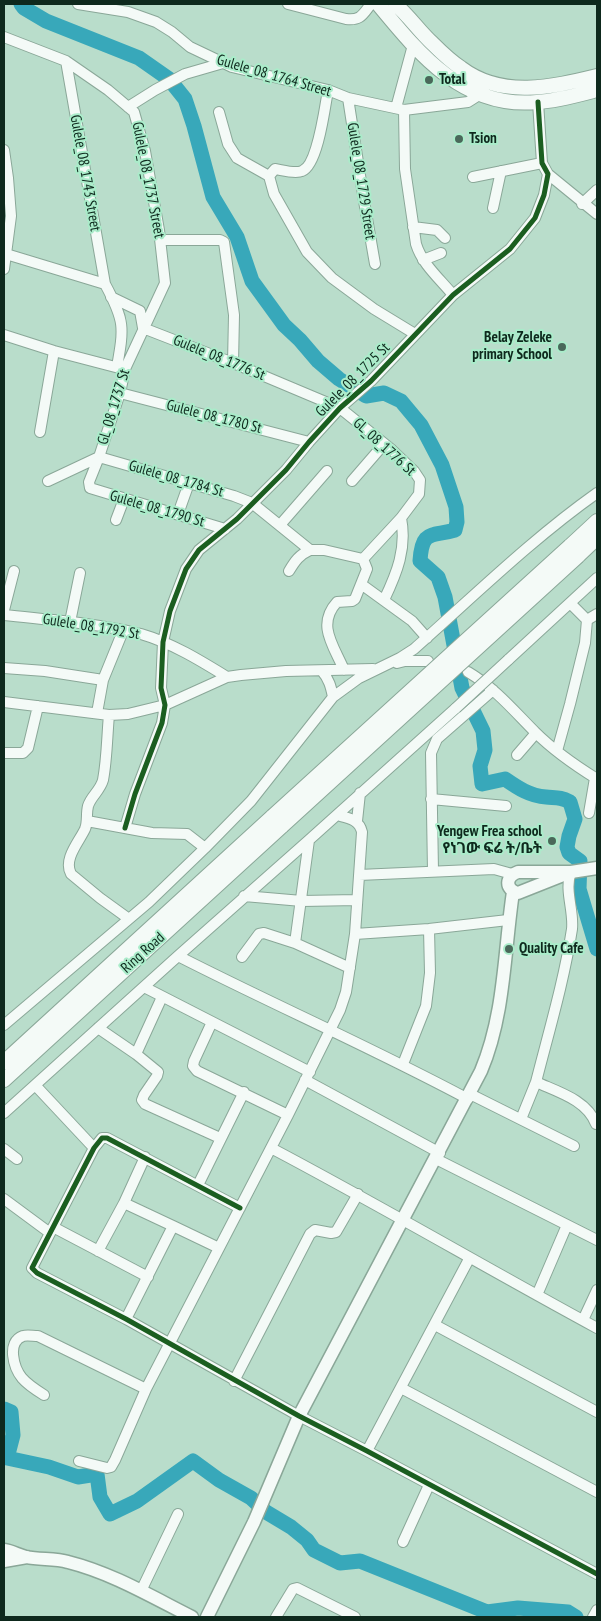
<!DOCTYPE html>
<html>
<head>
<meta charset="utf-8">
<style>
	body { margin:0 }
	#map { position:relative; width:601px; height:1621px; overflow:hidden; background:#b9ddcb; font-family:"PT Sans Narrow",sans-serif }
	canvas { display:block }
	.frame { position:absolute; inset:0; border:5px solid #0e291d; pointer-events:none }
</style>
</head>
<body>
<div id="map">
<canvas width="601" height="1621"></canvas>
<div class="frame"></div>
</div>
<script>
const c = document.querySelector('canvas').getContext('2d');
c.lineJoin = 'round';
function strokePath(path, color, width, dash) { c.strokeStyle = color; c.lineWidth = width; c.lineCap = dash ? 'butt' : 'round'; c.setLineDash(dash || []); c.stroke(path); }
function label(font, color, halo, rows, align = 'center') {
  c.font = font + ' "PT Sans Narrow","Noto Sans Ethiopic",sans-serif'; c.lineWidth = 4; c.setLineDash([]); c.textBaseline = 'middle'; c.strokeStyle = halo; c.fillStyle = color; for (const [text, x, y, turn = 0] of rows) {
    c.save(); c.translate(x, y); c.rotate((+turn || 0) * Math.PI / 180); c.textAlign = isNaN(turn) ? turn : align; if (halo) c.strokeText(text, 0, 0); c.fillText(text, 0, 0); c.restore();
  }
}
strokePath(new Path2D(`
	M21 4 24 8 46 21 139 58 169 79 185 99 194 126 213 197 237 237 252 281 284 325 300 340 318 361 339 379 366 396 384 393 401 401 421 425 442 465 456 507 457 522 455 530C431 537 422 529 420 561L438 577 445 597 462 688 483 731 485 750 480 766 482 784 505 779C518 788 530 796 546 797 557 798 560 797 570 802L575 819 569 836 567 847 569 853 580 861 579 889 597 949
	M4 1409 11 1412 13 1435 7 1458 49 1467 78 1477 97 1474 100 1497 110 1514 137 1501 193 1461 219 1480 251 1498 266 1512 291 1527 307 1540 314 1550 340 1563 360 1561 487 1612 518 1608 568 1612 576 1617`), '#38a8ba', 15);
const minor = new Path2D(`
	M78 4 128 12 156 22 172 32 190 47 232 67 328 90 348 98 404 110 468 102 479 95 484 90
	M288 4 346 19C361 21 363 14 371 4
	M4 37 66 61 108 90 134 112 145 151 159 230 165 283 125 369 120 393 99 457 89 482 90 488 225 529
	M66 61 105 284C125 321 124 327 117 367
	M348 98 364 201 375 264
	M128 107 155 90 185 74 223 63
	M396 108 413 45
	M404 110 405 169 416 244C422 264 440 279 453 295
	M219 112 228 144 237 158 269 176
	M4 150 8 178 11 216 4 269
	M548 174 597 214
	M269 176 274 194 307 252 332 278 374 309 415 334
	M269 176 275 169C282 170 295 174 302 171 318 165 325 106 328 90
	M473 177 542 163
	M582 204 597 190
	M493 208 501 171
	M413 227 437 230 445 238
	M161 240H220L224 242 234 315 233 363
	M6 254 105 284
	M423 260 441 253
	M111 297 140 311 143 328
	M143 328 233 363 340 408 392 450 414 471 420 480 419 494 401 518 363 559
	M4 335 54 351 123 369
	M120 393 309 442
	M40 432 54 351
	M99 457 234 496 252 503 310 550H324L363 559
	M48 481 99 457
	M352 481 384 444
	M178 514 189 483
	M116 520 124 499
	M280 525 327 471
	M289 571C295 561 299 555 310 550
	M361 584 412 621 427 638
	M384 600C397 573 407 548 401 518
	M570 603 587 620
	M4 610 14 571
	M4 615C49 620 97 623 141 634 172 643 201 661 227 677
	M70 622 80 573
	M508 660 597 578
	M397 663 405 661H428
	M4 668 45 671 103 680
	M344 670C334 646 316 625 337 602L352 601 355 599 367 569 363 559
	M322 671C329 679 331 687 333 697
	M468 672C495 688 514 711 535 732 553 750 576 766 597 779
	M4 702 109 715 128 714 165 705 227 677 241 675 286 671 373 669
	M97 713 103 680 123 631
	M109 715C107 736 107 759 103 780 100 791 91 796 88 806 86 814 88 822 85 829 79 842 63 859 71 874L100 898 129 919
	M557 751 570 704 585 643 587 620 597 614
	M4 753H23L28 748 38 706
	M517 755 536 733
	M431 799 506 806
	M589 813 595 778
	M87 821 152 833 187 834 205 848
	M357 821 360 793
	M125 828 135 794 162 723 165 705 161 688 163 642 170 611 186 569 199 550 237 519 286 470 309 442 340 408 371 381 453 295 510 249 535 218 544 195 548 174 542 163 538 102
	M309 840 295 943 350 968
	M433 871 431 753 437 739 493 690
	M571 872C564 890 574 910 572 929 564 981 549 1031 536 1082 558 1092 587 1100 596 1124
	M359 875 494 869 512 874
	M244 896 302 901 357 900
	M355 934 429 929 508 920
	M178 956C274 1005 373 1048 468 1099
	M242 957 259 934 264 933 295 943
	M144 987 310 1072
	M162 997 136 1054 158 1072 157 1076 144 1095 142 1100 145 1104 220 1138
	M212 1022 194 1061 193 1066 197 1071 288 1115
	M4 1025 149 902 205 848 251 801 333 697 359 678 400 658 414 649C474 596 532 539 597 493
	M98 1028 136 1054
	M403 1064 426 1006 430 973 429 929
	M305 1080 440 1153
	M35 1085 94 1148
	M470 1094 574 1146
	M4 1113 178 956 309 840 456 708
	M521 1119 536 1082
	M271 1148C381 1206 488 1269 597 1328
	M4 1149 17 1159
	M436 1159 597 1240
	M198 1185 244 1092
	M4 1199 50 1233
	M240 1208 107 1138H102L94 1148 32 1268 37 1273 126 1319 299 1416 367 1451 597 1574
	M173 1226 219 1248
	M53 1227 148 1277
	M98 1251 124 1203
	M537 1295 567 1225
	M126 1319 173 1226 124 1203 145 1157
	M583 1320 597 1290
	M435 1325 597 1412
	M234 1381 310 1234 315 1230 331 1233 336 1232 358 1194
	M401 1388 597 1492
	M44 1395C36 1390 28 1385 22 1378 14 1368 6 1342 23 1336 27 1335 33 1336 38 1336L146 1389
	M367 1451 469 1259
	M79 1461 107 1468 111 1467 115 1460 146 1389 288 1115 340 1010 346 992 355 934 362 832C359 819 348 818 337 815
	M403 1542 429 1485
	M141 1591 178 1514
	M276 1617 293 1589 297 1588 355 1617
	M593 1617 597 1610`);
const major = new Path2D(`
	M571 872 518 893C504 889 506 876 518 872H571L597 868
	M4 1550C12 1551 18 1555 26 1557 40 1560 55 1558 68 1562 112 1573 152 1597 192 1617
	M4 1561 27 1557
	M207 1617 254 1522 299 1416 481 1071C505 1014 504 952 513 892`);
const highway = new Path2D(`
	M378 4C420 55 464 109 537 102 557 101 578 95 597 90
	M395 4C409 16 419 31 432 43 441 52 450 61 461 68 502 99 552 87 597 76
	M570 546 597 521
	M578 556 597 538
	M4 1062 273 816
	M4 1080 282 826`);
strokePath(minor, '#8aa798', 12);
strokePath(major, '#8aa798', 15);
strokePath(highway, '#8aa798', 16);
strokePath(minor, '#f4faf7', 10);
strokePath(major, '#f4faf7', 12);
strokePath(highway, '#f4faf7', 14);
const minorBridge = new Path2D(`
	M456 708 508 660`);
const highwayBridge = new Path2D(`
	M273 816 570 546
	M282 826 578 556`);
strokePath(minorBridge, '#8aa798', 12, []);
strokePath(highwayBridge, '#8aa798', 16, []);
strokePath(minorBridge, '#f4faf7', 10);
strokePath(highwayBridge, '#f4faf7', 14);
strokePath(new Path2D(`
	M125 828 135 794 162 723 165 705 161 688 163 642 170 611 186 569 199 550 237 519 286 470 309 442 340 408 371 381 453 295 510 249 535 218 544 195 548 174 542 163 538 102
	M240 1208 107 1138H102L94 1148 32 1268 37 1273 126 1319 299 1416 367 1451 597 1574`), '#1b5e20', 5);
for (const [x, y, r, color] of [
	[429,80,5,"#4a685a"],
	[459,139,5,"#4a685a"],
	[562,347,5,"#4a685a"],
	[552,841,5,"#4a685a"],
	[509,949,5,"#4a685a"]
]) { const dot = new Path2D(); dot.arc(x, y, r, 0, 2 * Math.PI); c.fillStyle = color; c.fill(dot); strokePath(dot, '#aaecca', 2); }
label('15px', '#0e291d', '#aaecca', [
	["Gulele_08_1764 Street",274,76,16],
	["Gulele_08_1743 Street",85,173,80],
	["Gulele_08_1737 Street",148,180,79],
	["Gulele_08_1729 Street",361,181,81],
	["Gulele_08_1776 St",219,358,22],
	["Gulele_08_1725 St",353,380,-45],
	["GL_08_1737 St",114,407,-73],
	["Gulele_08_1780 St",214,417,14],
	["GL_08_1776 St",384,447,42],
	["Gulele_08_1784 St",176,479,16],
	["Gulele_08_1790 St",157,509,16],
	["Gulele_08_1792 St",91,627,9],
	["Ring Road",143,953,-42]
]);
label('bold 15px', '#0e291d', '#aaecca', [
	["Total",439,80],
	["Tsion",469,139],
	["Belay Zeleke",552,338,"right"],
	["primary School",552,355,"right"],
	["Yengew Frea school",542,832,"right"],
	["የነገው ፍሬ ት/ቤት",542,849,"right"],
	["Quality Cafe",519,949]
], 'left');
</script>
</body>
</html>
